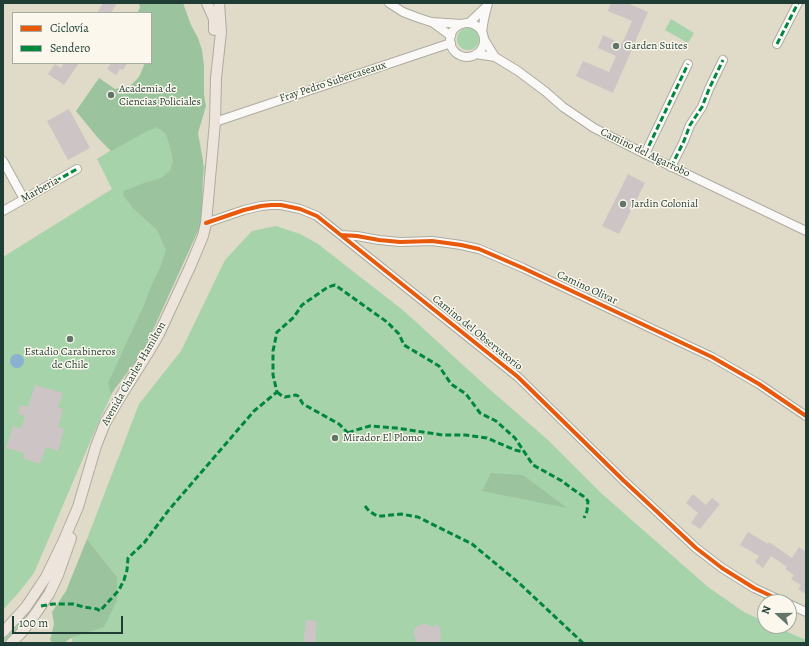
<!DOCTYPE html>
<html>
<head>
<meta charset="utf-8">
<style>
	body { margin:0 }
	#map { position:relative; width:809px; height:646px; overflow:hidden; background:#e0dac8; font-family:Alegreya,serif }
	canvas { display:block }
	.frame { position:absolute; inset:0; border:4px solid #1f3d34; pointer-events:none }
	.legend { position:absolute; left:12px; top:12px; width:140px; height:52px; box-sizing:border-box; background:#fbf7ec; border:1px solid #a3ada2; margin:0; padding:5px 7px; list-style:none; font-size:12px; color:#1f3d34 }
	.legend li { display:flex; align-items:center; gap:8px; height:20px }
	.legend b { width:20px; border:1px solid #a3ada2 }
	.north { position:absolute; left:757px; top:594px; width:40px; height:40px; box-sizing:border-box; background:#fbf7ec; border:1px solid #a3ada2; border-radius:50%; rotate:291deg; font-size:11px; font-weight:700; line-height:16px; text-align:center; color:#1f3d34 }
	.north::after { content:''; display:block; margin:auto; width:14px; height:18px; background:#637468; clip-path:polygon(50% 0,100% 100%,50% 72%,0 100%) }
	.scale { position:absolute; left:12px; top:616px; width:111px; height:18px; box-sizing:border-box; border:2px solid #1f3d34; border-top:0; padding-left:5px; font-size:12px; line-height:14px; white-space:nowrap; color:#1f3d34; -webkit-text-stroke:3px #fbf7ec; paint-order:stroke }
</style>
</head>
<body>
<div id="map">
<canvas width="809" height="646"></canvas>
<div class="frame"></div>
<ul class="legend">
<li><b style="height:5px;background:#e8590c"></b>Ciclovía</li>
<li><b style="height:5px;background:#00873e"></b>Sendero</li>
</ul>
<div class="north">N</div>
<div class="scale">100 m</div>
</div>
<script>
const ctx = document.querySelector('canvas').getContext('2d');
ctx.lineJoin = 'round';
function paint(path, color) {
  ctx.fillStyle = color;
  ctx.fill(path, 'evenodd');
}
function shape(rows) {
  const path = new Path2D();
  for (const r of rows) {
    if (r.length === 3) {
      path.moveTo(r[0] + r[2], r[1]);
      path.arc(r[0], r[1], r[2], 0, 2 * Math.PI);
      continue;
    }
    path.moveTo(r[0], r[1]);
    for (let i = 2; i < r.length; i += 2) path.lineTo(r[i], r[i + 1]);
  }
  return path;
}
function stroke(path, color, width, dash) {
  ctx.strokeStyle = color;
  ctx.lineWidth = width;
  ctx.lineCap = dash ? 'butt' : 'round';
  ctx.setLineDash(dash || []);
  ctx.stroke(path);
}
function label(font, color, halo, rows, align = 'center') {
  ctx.font = font + ' Alegreya,serif';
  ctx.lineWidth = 3;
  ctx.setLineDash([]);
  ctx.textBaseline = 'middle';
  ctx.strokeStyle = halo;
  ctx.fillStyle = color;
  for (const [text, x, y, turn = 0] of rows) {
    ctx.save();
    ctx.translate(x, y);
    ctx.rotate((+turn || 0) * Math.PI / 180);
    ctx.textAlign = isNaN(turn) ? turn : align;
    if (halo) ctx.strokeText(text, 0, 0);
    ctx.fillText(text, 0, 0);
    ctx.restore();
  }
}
paint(shape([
	[671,19,694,33,688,43,665,30],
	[468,39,11],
	[169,114,205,167,197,214,99,421,34,573,20,591,3,610,3,257,112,189,97,159],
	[276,226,300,234,318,244,404,311,487,387,548,440,601,493,708,587,744,612,765,622,765,626,774,626,806,640,806,643,73,643,71,638,104,626,117,577,87,539,139,404,181,351,225,260,252,231],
	[31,608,33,608,26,619,18,629,3,643,3,639,22,619]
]), '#a7d3aa');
paint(shape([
	[139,3,183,3,191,25,198,38,202,50,204,66,204,95,206,106,198,133,203,161,202,222,143,352,111,394,108,383,144,305,150,289,160,268,166,250,157,230,133,208,123,195,124,191,144,183,161,178,170,171,173,160,170,147,166,134,157,127,146,132,111,151,98,138,76,111,99,78,115,89,130,86,139,77,145,63,151,63,151,13,137,13,140,8],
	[491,473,523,475,567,508,482,491],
	[87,539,117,577,117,600,104,627,71,638,64,643,53,643,50,640,54,624,52,612,66,591]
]), '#9bc39e');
paint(shape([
	[17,361,7]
]), '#8bb1d0');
paint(shape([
	[103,3,117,3,111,13,97,13],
	[611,3,627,3,648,12,613,93,576,76,583,61,609,72,616,56,598,48,603,35,622,44,632,21,608,11],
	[64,63,79,63,64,85,48,74,55,64,61,68],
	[111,63,127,63,123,70,120,69,116,75,107,69],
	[69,109,90,148,68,160,47,121],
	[628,174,645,183,619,234,602,226],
	[35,385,63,393,58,407,63,409,58,427,64,429,58,451,46,447,40,464,23,458,24,453,6,448,13,426,21,429,25,416,18,414,20,405,28,407],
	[693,494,706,505,712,498,720,504,700,529,691,523,698,513,686,503],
	[748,532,768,544,769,542,792,558,799,547,806,552,806,594,798,589,801,585,791,579,794,575,785,569,787,567,771,556,763,568,755,562,759,556,740,545],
	[306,620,317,621,315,643,303,643],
	[423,624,426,624,433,627,437,624,440,629,441,633,440,640,438,643,418,643,414,637,414,630,416,627]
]), '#ccc4c5');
const minor = shape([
	[389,3,403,12,416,17,431,22,462,24],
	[432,22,451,36],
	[469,23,487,6],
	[467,40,17],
	[482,32,484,19,488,3],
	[484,39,495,57],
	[777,44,798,3],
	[476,54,495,57,518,71,546,92,563,107,594,128,645,154,806,231],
	[215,122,451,43],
	[645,154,688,64],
	[3,161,24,199],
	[671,167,684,141,690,125,702,107,709,89,723,60],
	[3,211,77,169],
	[206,223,244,210,261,206,271,205,281,205,300,209,317,216,518,377,623,480,696,548,722,568,754,588,784,602],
	[341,235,357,236,379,240,400,242,432,241,447,243,461,245,479,249,523,268,712,357,759,384,806,416],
	[789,604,806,612]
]);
const major = shape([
	[207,3,214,19,214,30],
	[3,632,26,607,46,577,63,542,78,507,96,446,105,423,119,399,151,348,159,334,190,267,203,236,206,223,215,122,216,78,221,32,219,3],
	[11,643,22,632,36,613,49,594,58,575,71,538]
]);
stroke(minor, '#adaca0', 10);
stroke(major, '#adaca0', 12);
stroke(minor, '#faf9f7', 8);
stroke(major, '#ede4dc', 10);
stroke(shape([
	[777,44,798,3],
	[645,154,688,64],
	[671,167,684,141,690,125,702,107,709,89,723,60],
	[24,199,77,169],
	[277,392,282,396,285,397,296,395,298,396,303,404,339,424,348,433,348,439],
	[348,433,356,430,370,426,396,428,443,435,465,435,487,438,515,450,524,452],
	[365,506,369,511,377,516,382,516,401,514,418,517,472,544,519,583,583,643],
	[41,606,53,604,73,604,84,607,97,609,100,611,119,590,124,580,127,570,128,558,144,543,168,511,254,411,277,392,273,375,273,351,277,332,294,317,302,305,328,287,335,285,387,322,399,334,404,345,439,366,451,384,466,394,480,413,496,421,515,438,533,465,562,481,571,488,583,496,588,501,587,511,584,518]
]), '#00873e', 3, [6, 3]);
stroke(shape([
	[206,223,244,210,261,206,271,205,281,205,300,209,317,216,518,377,623,480,696,548,722,568,754,588,784,602],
	[341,235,357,236,379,240,400,242,432,241,447,243,461,245,479,249,523,268,712,357,759,384,806,416]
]), '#e8590c', 4);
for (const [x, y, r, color] of [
	[616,46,4,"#637468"],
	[111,95,4,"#637468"],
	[623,204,4,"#637468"],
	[70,339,4,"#637468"],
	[335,438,4,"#637468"]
]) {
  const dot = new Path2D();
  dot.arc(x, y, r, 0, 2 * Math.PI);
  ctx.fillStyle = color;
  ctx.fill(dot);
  stroke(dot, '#fbf7ec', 1.5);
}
label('11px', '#1f3d34', '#fbf7ec', [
	["Garden Suites",624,46],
	["Academia de",119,89],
	["Ciencias Policiales",119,102],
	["Jardin Colonial",631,204],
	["Estadio Carabineros",70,352,"center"],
	["de Chile",70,365,"center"],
	["Mirador El Plomo",343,438]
], 'left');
label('11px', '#1f3d34', '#fbf7ec', [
	["Fray Pedro Subercaseaux",333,82,-18],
	["Camino del Algarrobo",645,153,26],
	["Marberia",40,190,-29],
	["Camino Olivar",587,288,25],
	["Camino del Observatorio",477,333,39],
	["Avenida Charles Hamilton",134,374,-60]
]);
</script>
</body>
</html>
